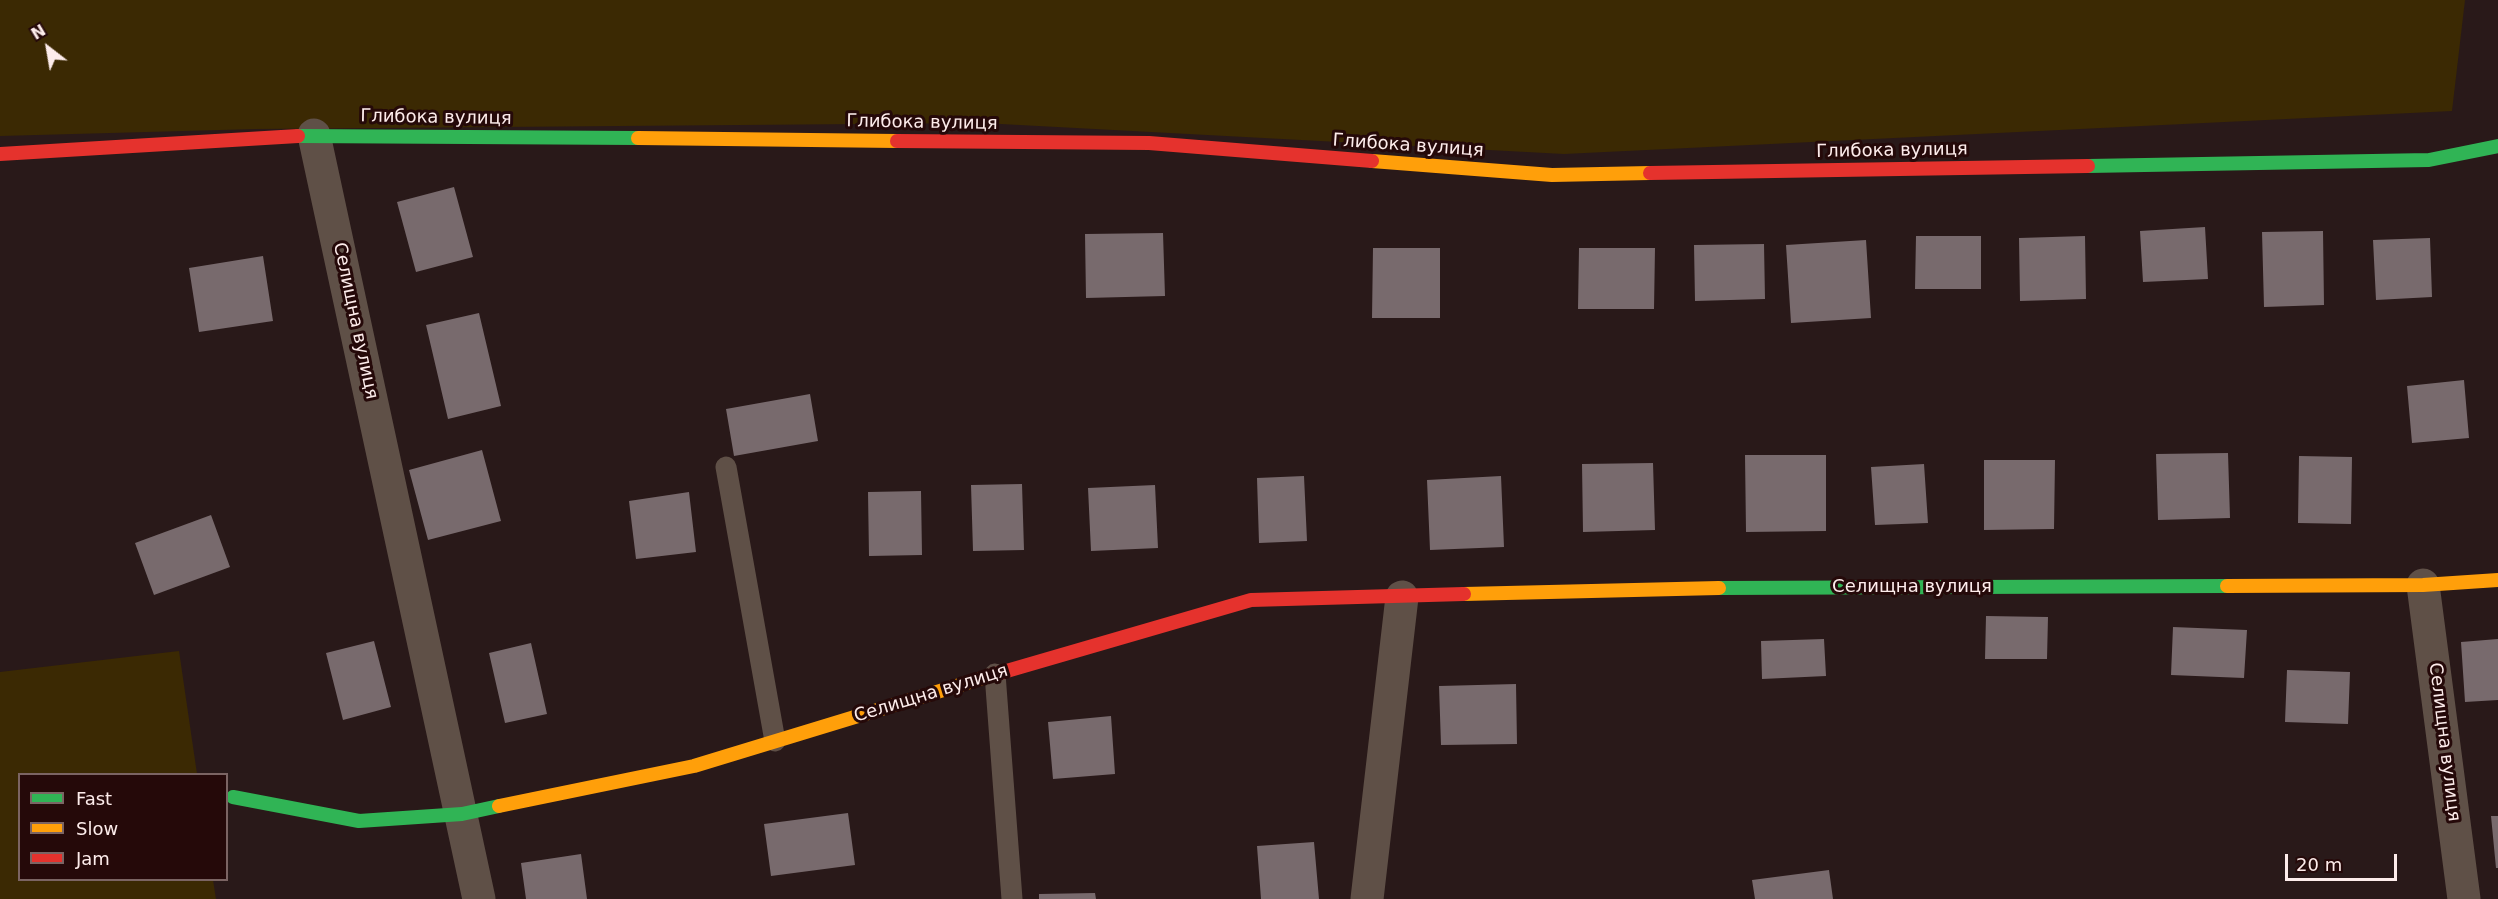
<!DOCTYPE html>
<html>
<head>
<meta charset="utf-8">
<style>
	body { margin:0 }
	#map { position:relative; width:2498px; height:899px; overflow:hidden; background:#291919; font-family:"DejaVu Sans",sans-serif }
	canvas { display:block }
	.legend { position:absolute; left:18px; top:773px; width:210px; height:108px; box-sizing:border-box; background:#250909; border:2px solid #7b6463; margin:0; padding:8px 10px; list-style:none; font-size:18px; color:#fdeceb }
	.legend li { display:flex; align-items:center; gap:12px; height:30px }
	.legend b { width:30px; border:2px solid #7b6463 }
	.north { position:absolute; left:18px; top:18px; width:60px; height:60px; -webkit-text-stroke:4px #250909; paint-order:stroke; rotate:329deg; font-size:16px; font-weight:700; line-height:24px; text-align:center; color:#fdeceb }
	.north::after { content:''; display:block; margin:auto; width:21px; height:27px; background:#fdeceb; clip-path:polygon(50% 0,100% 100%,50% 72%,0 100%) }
	.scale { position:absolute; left:2285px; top:854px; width:112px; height:27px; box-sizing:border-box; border:3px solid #fdeceb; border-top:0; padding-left:8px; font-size:18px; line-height:21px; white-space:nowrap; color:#fdeceb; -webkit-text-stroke:4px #250909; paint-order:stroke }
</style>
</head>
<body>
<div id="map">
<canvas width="2498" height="899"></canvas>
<ul class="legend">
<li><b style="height:8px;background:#30b455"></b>Fast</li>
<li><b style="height:8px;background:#ff9f0a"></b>Slow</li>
<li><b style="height:8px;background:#e5322d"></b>Jam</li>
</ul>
<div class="north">N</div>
<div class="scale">20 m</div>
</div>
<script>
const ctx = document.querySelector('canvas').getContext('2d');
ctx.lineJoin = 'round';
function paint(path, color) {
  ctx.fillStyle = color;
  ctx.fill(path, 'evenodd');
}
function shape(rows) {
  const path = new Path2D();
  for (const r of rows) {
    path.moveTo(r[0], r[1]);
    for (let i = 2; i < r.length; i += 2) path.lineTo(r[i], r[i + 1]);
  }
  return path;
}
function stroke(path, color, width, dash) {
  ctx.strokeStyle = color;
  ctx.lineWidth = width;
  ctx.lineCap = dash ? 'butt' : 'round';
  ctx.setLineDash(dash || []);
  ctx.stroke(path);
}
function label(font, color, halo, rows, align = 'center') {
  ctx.font = font + ' "DejaVu Sans",sans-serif';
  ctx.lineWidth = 6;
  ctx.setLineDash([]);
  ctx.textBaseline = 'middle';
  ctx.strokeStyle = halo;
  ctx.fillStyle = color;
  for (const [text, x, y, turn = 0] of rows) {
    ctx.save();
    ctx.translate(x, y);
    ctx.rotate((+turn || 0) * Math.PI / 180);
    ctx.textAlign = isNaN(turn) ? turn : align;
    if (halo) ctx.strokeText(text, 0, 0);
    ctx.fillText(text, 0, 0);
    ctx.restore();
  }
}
paint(shape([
	[0,0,2465,0,2452,111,1564,154,982,123,257,129,0,136],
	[179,651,197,774,20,774,20,880,213,880,216,899,0,899,0,672]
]), '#3b2903');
paint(shape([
	[454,187,473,257,416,272,397,202],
	[2205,227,2208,279,2143,282,2140,231],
	[2323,231,2324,305,2264,307,2262,232],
	[1163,233,1165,296,1086,298,1085,234],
	[1916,236,1981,236,1981,289,1915,289],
	[2085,236,2086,299,2020,301,2019,238],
	[2430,238,2432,297,2376,300,2373,240],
	[1866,240,1871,318,1791,323,1786,245],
	[1764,244,1765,299,1695,301,1694,245],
	[1373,248,1440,248,1440,318,1372,318],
	[1579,248,1655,248,1654,309,1578,309],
	[263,256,273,321,199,332,189,268],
	[479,313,501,406,448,419,426,325],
	[2464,380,2469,438,2412,443,2407,386],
	[810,394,818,441,734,456,726,409],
	[482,450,501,521,428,540,409,470],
	[2228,453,2230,518,2158,520,2156,454],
	[1745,455,1826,455,1826,531,1746,532],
	[2299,456,2352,457,2351,524,2298,523],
	[1984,460,2055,460,2054,529,1984,530],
	[1653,463,1655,530,1583,532,1582,464],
	[1924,464,1928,523,1875,525,1871,467],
	[1304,476,1307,541,1259,543,1257,478],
	[1501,476,1504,547,1430,550,1427,480],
	[1022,484,1024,550,973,551,971,485],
	[1155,485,1158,548,1091,551,1088,488],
	[921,491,922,555,869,556,868,492],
	[689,492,696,552,636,559,629,501],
	[211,515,230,567,154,595,135,543],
	[1986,616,2048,617,2047,659,1985,659],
	[2173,627,2247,630,2244,678,2171,675],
	[1824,639,1826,676,1762,679,1761,641],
	[2498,639,2498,700,2465,702,2461,642],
	[374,641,391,707,343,720,326,653],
	[531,643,547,714,505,723,489,653],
	[2287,670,2350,672,2348,724,2285,722],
	[1516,684,1517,744,1441,745,1439,686],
	[1111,716,1115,774,1053,779,1048,722],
	[848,813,855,865,771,876,764,824],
	[2491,816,2498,816,2498,868,2496,868],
	[1314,842,1319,899,1261,899,1257,846],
	[581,854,587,899,526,899,521,863],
	[1829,870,1833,899,1755,899,1752,880],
	[1095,893,1096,899,1039,899,1039,894]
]), '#786a6d');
stroke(shape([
	[726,467,775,741],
	[995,674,1012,899]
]), '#5f5047', 21);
stroke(shape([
	[314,135,479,899],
	[2423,585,2464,899],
	[1367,899,1402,597]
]), '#5f5047', 33);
stroke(shape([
	[298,136,638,138],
	[2088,166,2429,160,2498,146],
	[1719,588,2227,586],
	[233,797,359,821,462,814,499,806]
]), '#30b455', 14);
stroke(shape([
	[638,138,897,141],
	[1372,161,1552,175,1650,173],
	[2227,586,2423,585,2498,580],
	[1464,594,1719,588],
	[499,806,694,766,986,677]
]), '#ff9f0a', 14);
stroke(shape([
	[897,141,1149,143,1372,161],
	[0,154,298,136],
	[1650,173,2088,166],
	[986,677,1251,600,1464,594]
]), '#e5322d', 14);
label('18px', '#fdeceb', '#250909', [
	["Глибока вулиця",436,118,1],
	["Глибока вулиця",922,123,1],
	["Глибока вулиця",1408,146,4],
	["Глибока вулиця",1892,151,-1],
	["Селищна вулиця",355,321,78],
	["Селищна вулиця",1912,587],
	["Селищна вулиця",931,694,-17],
	["Селищна вулиця",2444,742,83]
]);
</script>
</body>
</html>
